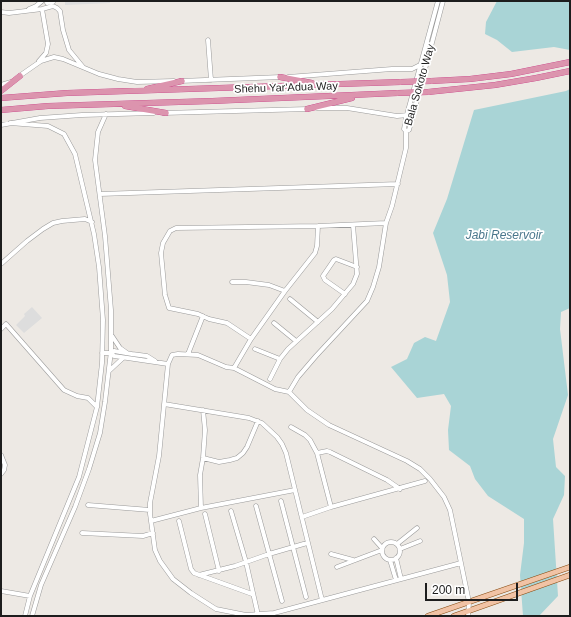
<!DOCTYPE html>
<html>
<head>
<meta charset="utf-8">
<style>
	body { margin:0 }
	#map { position:relative; width:571px; height:617px; overflow:hidden; background:#ede9e4; font-family:Arial,sans-serif }
	canvas { display:block }
	.frame { position:absolute; inset:0; border:2px solid #1d1d1d; pointer-events:none }
	.scale { position:absolute; left:425px; top:583px; width:93px; height:18px; box-sizing:border-box; border:2px solid #1d1d1d; border-top:0; padding-left:5px; font-size:12px; line-height:14px; white-space:nowrap; color:#1d1d1d; -webkit-text-stroke:3px #fff; paint-order:stroke }
</style>
</head>
<body>
<div id="map">
<canvas width="571" height="617"></canvas>
<div class="frame"></div>
<div class="scale">200 m</div>
</div>
<script>
const ctx = document.querySelector('canvas').getContext('2d');
ctx.lineJoin = 'round';
function paint(path, color) {
  ctx.fillStyle = color;
  ctx.fill(path, 'evenodd');
}
function shape(rows) {
  const path = new Path2D();
  for (const r of rows) {
    if (r.length === 3) {
      path.moveTo(r[0] + r[2], r[1]);
      path.arc(r[0], r[1], r[2], 0, 2 * Math.PI);
      continue;
    }
    path.moveTo(r[0], r[1]);
    for (let i = 2; i < r.length; i += 2) path.lineTo(r[i], r[i + 1]);
  }
  return path;
}
function stroke(path, color, width, dash) {
  ctx.strokeStyle = color;
  ctx.lineWidth = width;
  ctx.lineCap = dash ? 'butt' : 'round';
  ctx.setLineDash(dash || []);
  ctx.stroke(path);
}
function label(font, color, halo, rows, align = 'center') {
  ctx.font = font + ' Arial,sans-serif';
  ctx.lineWidth = 3.5;
  ctx.setLineDash([]);
  ctx.textBaseline = 'middle';
  ctx.strokeStyle = halo;
  ctx.fillStyle = color;
  for (const [text, x, y, turn = 0] of rows) {
    ctx.save();
    ctx.translate(x, y);
    ctx.rotate((+turn || 0) * Math.PI / 180);
    ctx.textAlign = isNaN(turn) ? turn : align;
    if (halo) ctx.strokeText(text, 0, 0);
    ctx.fillText(text, 0, 0);
    ctx.restore();
  }
}
paint(shape([
	[65,1,110,1,110,3,65,5],
	[32,307,42,318,24,333,16,325,25,316,24,314]
]), '#ddd');
paint(shape([
	[497,1,570,1,570,50,554,47,512,52,497,40,485,34,486,22],
	[570,89,570,308,561,312,560,329,568,395,553,439,556,467,565,476,564,495,553,519,558,596,539,616,523,616,520,575,524,543,524,519,488,496,475,479,470,466,449,450,448,430,451,406,444,394,417,398,391,367,407,359,414,343,425,337,436,341,450,302,447,275,433,233,447,199,474,110,566,91]
]), '#a9d4d6');
const minor = shape([
	[438,1,406,118,404,129,406,131,409,130,443,1],
	[47,3,53,2],
	[53,6,57,8,60,11,63,30,69,50,83,67],
	[29,9,36,6,42,1],
	[1,12,9,13,42,9,53,6],
	[208,40,211,80],
	[39,61,46,53,48,44,42,9],
	[18,77,41,61,54,57,63,59,99,74,118,79,137,82,174,81],
	[288,77,392,69,412,69,420,65],
	[180,81,281,77],
	[1,85,11,82],
	[317,108,347,108,397,116,408,115,413,109],
	[163,113,308,109],
	[10,123,48,126,64,134,75,154,94,234,99,267,103,320,102,363,97,407,79,477,30,596,25,616],
	[1,125,40,118,82,115,154,113],
	[100,194,398,184],
	[1,264,27,241,43,229,53,223,62,221,85,219,92,222],
	[232,282,246,282,269,285,285,291],
	[345,294,325,280,323,276,334,260,336,259,357,267],
	[290,299,318,322],
	[274,323,296,341],
	[1,329,6,324,64,390,77,396,88,398,97,407],
	[112,336,120,348,127,353],
	[251,339,227,323,209,319,198,314,169,308,165,295,161,253,163,243,170,231,176,228,318,226,386,223],
	[255,349,280,359],
	[102,353,111,353,114,351,132,354,147,356,155,361],
	[111,353,114,356,168,364,159,456,150,503,150,514,155,550,160,561,173,579,191,593,216,609,246,615,274,613,461,563,469,602,468,616],
	[188,354,203,316],
	[168,364,172,355,178,354,198,355,226,367,234,368,275,389,289,392,307,410,329,425,407,461,420,469,430,479,444,497,450,510,461,563],
	[234,368,251,339,285,291,315,253,317,246,318,226],
	[109,371,123,358],
	[270,379,280,359,288,349,332,309,353,284,357,274,353,225],
	[289,392,298,377,316,356,367,301,373,287,379,267,386,223,392,206,406,148,406,131],
	[164,404,249,418,262,423,277,437,282,444,286,453,322,600],
	[291,427,305,435,310,440,317,453,331,507],
	[317,453,327,451,330,452,387,480,400,489],
	[1,455,5,465,4,470,1,474],
	[203,458,219,462,230,460,237,458,243,453,247,447,258,421],
	[281,501,306,597],
	[88,505,150,510],
	[256,506,282,601],
	[201,508,200,475,203,458,205,430,203,410],
	[231,511,246,562,258,615],
	[205,514,219,571],
	[302,517,331,507,425,481],
	[151,521,201,508,295,490],
	[179,521,191,569,194,573,252,594],
	[82,533,143,536,153,533],
	[374,539,382,548],
	[391,551,9],
	[397,544,417,528],
	[400,549,420,541],
	[331,554,353,560],
	[396,558,401,579],
	[390,560,396,580],
	[337,567,382,550],
	[199,575,235,566,269,554,307,543],
	[1,591,30,596],
	[32,616,41,585,75,507,89,469,100,433,105,402,111,351,111,310,105,236,95,160,98,132,106,114]
]);
const major = shape([
	[428,616,570,567],
	[454,616,570,575]
]);
const highway = shape([
	[280,77,312,83],
	[431,81,470,79,511,74,570,62],
	[147,89,182,81],
	[1,91,20,76],
	[428,92,495,85,536,78,570,71],
	[1,98,67,93,401,82],
	[125,106,166,113],
	[307,109,352,98],
	[1,110,48,106,212,101,398,93]
]);
stroke(minor, '#9a9a9a', 5);
stroke(major, '#864a10', 6);
stroke(highway, '#c53781', 6);
stroke(minor, '#fff', 4);
stroke(major, '#f1c3a5', 5);
stroke(highway, '#dc94ae', 5.5);
const highwayBridge = shape([
	[401,82,431,81],
	[398,93,428,92]
]);
stroke(highwayBridge, '#c53781', 6, []);
stroke(highwayBridge, '#dc94ae', 5.5);
label('11px', '#1d1d1d', '#fff', [
	["Bala Sokoto Way",420,85,-74],
	["Shehu Yar'Adua Way",286,88,-2]
]);
label('italic 12px', '#4a778c', '#fff', [
	["Jabi Reservoir",504,236]
]);
</script>
</body>
</html>
